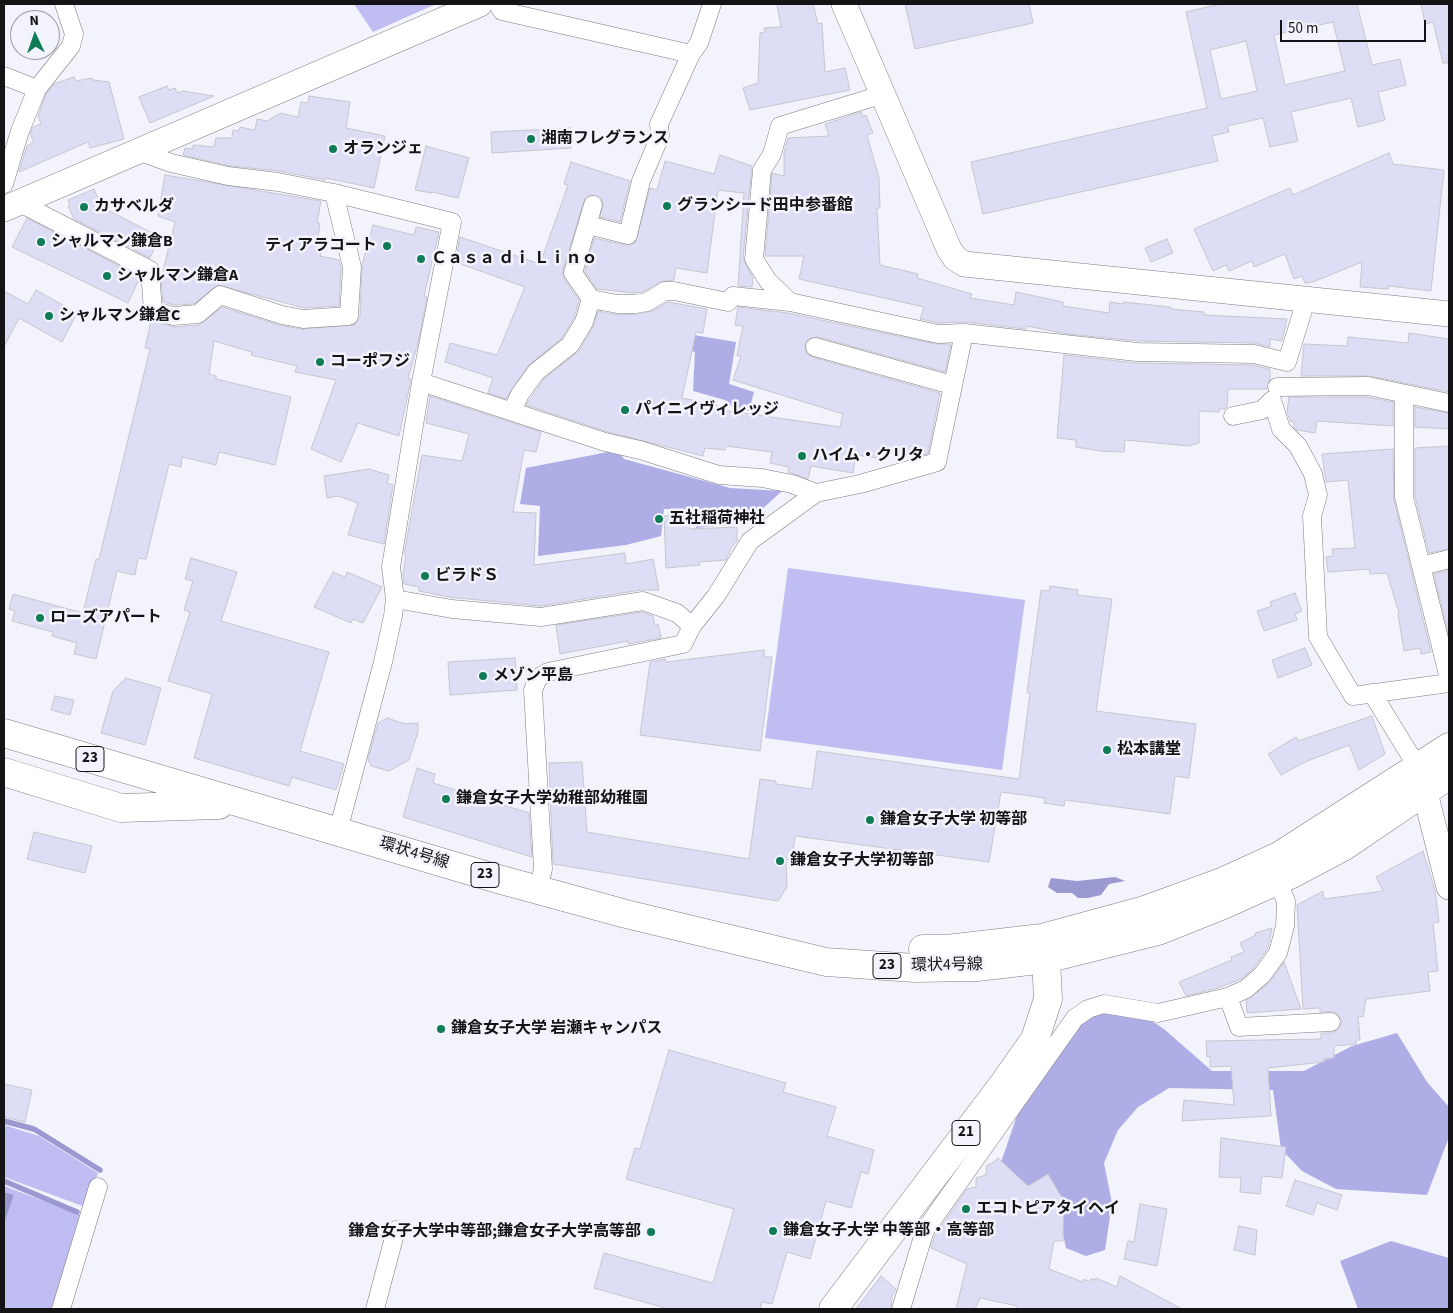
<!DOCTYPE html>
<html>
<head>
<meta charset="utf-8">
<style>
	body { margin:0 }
	#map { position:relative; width:1453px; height:1313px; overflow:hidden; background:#f3f3fb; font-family:"Source Sans 3",sans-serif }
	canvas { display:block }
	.frame { position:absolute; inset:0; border:5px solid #141417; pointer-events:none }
	.north { position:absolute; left:10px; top:10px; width:50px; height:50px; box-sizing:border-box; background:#f3f3fb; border:1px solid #9a9aa0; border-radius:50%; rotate:357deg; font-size:14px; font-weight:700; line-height:20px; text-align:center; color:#141417 }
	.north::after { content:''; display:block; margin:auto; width:18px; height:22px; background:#107c57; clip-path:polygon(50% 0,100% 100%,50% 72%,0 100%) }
	.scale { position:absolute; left:1280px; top:20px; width:146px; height:22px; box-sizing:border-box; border:2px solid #141417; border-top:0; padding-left:6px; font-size:15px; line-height:18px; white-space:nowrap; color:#141417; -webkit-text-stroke:4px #f3f3fb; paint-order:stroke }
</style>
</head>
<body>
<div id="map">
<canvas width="1453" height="1313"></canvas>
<div class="frame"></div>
<div class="north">N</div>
<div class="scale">50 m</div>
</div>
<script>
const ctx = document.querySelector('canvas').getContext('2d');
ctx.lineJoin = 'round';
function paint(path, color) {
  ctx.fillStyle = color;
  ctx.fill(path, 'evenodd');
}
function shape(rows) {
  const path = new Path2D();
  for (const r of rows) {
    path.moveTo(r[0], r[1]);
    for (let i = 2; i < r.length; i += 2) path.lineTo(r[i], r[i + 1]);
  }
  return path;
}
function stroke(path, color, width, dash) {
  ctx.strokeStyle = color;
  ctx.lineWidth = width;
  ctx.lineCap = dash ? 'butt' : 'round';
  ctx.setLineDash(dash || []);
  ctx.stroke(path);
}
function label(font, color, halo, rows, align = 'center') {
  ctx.font = font + ' "Source Sans 3","Noto Sans JP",sans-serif';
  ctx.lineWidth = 5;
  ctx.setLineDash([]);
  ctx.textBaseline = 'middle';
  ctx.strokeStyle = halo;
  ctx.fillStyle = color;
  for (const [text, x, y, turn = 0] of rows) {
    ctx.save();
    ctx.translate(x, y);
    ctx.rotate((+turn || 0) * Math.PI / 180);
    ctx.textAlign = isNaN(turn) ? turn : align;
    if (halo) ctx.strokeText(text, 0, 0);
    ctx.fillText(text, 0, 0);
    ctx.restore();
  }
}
paint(shape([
	[354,4,436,4,373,32],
	[788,568,1025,600,1002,770,765,738],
	[4,1125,39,1136,98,1173,85,1207,4,1177],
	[4,1186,81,1215,55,1309,4,1309,4,1224,14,1195,4,1192]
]), '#bfbdf1');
paint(shape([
	[657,329,736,342,729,384,754,392,749,411,736,411,725,400,693,391,695,352,655,340],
	[618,450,624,459,730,488,782,491,747,523,696,528,694,509,664,509,661,536,626,545,538,556,540,506,520,504,526,468],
	[1125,1003,1164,1029,1212,1071,1304,1071,1352,1046,1397,1033,1427,1082,1449,1107,1449,1137,1427,1195,1336,1189,1302,1171,1281,1149,1273,1090,1169,1088,1138,1107,1118,1130,1104,1163,1112,1203,1105,1250,1086,1256,1066,1248,1055,1197,997,1174,1021,1104,1085,1008],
	[1391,1241,1449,1258,1449,1309,1358,1309,1340,1261]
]), '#aeade6');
paint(shape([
	[1115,877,1125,881,1109,884,1101,895,1088,898,1078,898,1072,893,1057,893,1048,887,1051,878,1077,881],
	[4,1192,14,1195,4,1224]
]), '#9b99d1');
stroke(shape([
	[4,1121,34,1129,100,1170],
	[4,1181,77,1212]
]), '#9b99d1', 5.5);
const building = shape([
	[777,4,813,4,818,24,822,23,825,72,845,68,850,90,750,110,743,88,758,83,760,33,765,32,764,28,781,27,777,4],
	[905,4,1029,4,1033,23,915,49,905,4],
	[1220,4,1357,4,1372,65,1400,59,1406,85,1378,92,1385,120,1358,127,1351,98,1291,112,1298,141,1270,147,1263,118,1227,126,1229,132,1212,136,1218,161,983,214,971,162,1207,108,1186,12,1220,4],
	[1333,22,1345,71,1285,85,1274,35,1333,22],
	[1246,41,1257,91,1221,99,1210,50,1246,41],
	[1421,4,1449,4,1449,63,1443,63,1433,22,1425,24,1421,4],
	[74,77,76,81,92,78,93,80,109,82,124,139,90,148,88,142,19,172,27,146,34,142,30,134,33,127,41,124,38,116,46,94,54,84,74,77],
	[167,86,169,90,175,88,177,93,183,91,214,96,150,123,139,97,167,86],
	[309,96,350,102,346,128,385,136,374,188,326,178,325,180,279,171,230,166,183,155,185,148,193,149,193,145,214,147,216,138,232,138,233,130,239,131,240,127,255,130,257,119,267,121,280,113,298,117,301,102,308,103,309,96],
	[861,112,863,117,866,115,873,133,867,135,879,178,880,208,877,208,880,265,918,274,917,278,972,294,970,298,1014,305,1016,292,1063,302,1063,306,1109,313,1110,302,1123,304,1123,302,1171,307,1171,309,1204,312,1204,315,1287,319,1282,341,1270,339,1270,347,1254,343,1138,341,1067,334,1027,326,1026,329,965,322,939,323,920,319,924,307,799,279,804,256,765,256,772,173,784,176,784,152,788,138,829,136,825,124,861,112],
	[570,128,571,148,492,153,491,132,570,128],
	[426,146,469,158,458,198,432,192,432,193,415,190,426,146],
	[1389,153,1393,164,1444,170,1431,291,1389,286,1388,289,1360,287,1362,262,1313,282,1305,283,1302,276,1294,279,1285,254,1254,267,1252,261,1229,271,1226,265,1213,271,1194,229,1290,188,1293,195,1389,153],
	[720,155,752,166,743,258,753,278,752,287,738,286,744,193,718,190,707,273,676,268,674,280,660,282,643,292,634,293,597,289,585,271,594,238,625,245,635,243,650,188,657,190,665,161,714,174,720,155],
	[571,162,630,181,620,222,600,217,603,203,600,197,591,195,585,198,563,270,564,279,579,301,574,318,562,338,528,366,506,399,488,393,493,378,445,362,450,343,497,355,525,287,455,262,460,237,540,264,568,185,564,184,571,162],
	[165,175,321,201,317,223,320,223,316,252,321,253,320,256,339,260,341,268,339,306,304,308,218,285,194,304,175,305,163,302,161,279,175,222,158,216,165,175],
	[94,189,102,207,160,237,150,258,74,219,68,206,70,205,68,200,94,189],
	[27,218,140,277,128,303,12,247,27,218],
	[373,225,414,235,416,227,439,232,424,296,427,297,418,343,408,378,411,379,399,436,358,423,341,462,311,449,336,380,295,372,297,366,251,355,252,352,214,341,209,374,216,376,216,379,291,397,275,465,219,452,216,465,182,457,181,467,169,464,146,559,138,558,135,575,117,571,96,659,74,654,77,643,52,636,53,632,12,621,15,611,9,609,13,594,83,613,96,559,99,559,150,349,145,348,151,321,175,327,199,325,222,307,279,325,301,329,354,325,360,317,362,265,373,225],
	[1167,239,1173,253,1151,262,1145,248,1167,239],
	[36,290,77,313,62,342,19,318,4,347,4,291,28,304,36,290],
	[668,302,707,309,703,333,696,332,682,398,717,405,716,409,840,427,843,414,733,380,741,356,737,356,743,326,735,325,738,307,788,313,936,344,951,344,945,372,818,337,808,339,805,345,807,354,812,357,940,393,928,454,922,455,888,451,888,454,877,453,876,458,856,455,853,473,811,466,808,479,788,472,789,467,770,463,772,452,726,446,725,450,705,448,703,456,608,432,526,405,544,379,579,351,593,327,598,311,617,315,637,314,652,311,668,302],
	[1409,333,1449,339,1449,392,1370,376,1301,376,1304,344,1347,346,1348,337,1408,343,1409,333],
	[1064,355,1137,363,1253,365,1270,369,1270,379,1267,389,1228,389,1227,407,1225,409,1219,409,1219,412,1199,411,1199,443,1189,446,1125,440,1124,452,1100,451,1076,447,1076,440,1057,438,1064,355],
	[430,396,541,432,536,452,524,450,513,512,536,513,534,565,625,553,626,564,653,559,659,590,641,590,541,606,448,597,419,591,419,587,404,584,403,574,406,555,404,554,422,455,462,461,469,434,426,423,430,396],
	[1289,397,1367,397,1393,402,1393,426,1317,421,1315,433,1297,430,1294,427,1294,422,1290,421,1287,412,1289,397],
	[1415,407,1449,413,1449,429,1415,427,1415,407],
	[1449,446,1449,549,1429,553,1415,496,1415,448,1449,446],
	[1393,449,1394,500,1431,652,1421,654,1420,648,1404,651,1398,614,1399,613,1387,573,1370,574,1369,569,1328,572,1326,557,1333,556,1332,549,1355,548,1348,480,1326,482,1322,454,1393,449],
	[369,469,389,475,387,483,393,485,384,544,348,535,358,503,338,496,327,498,324,476,369,469],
	[689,514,690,529,737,527,737,541,731,548,726,560,699,562,700,565,666,568,664,516,689,514],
	[191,558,237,572,221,621,329,652,300,751,344,764,336,790,292,777,289,786,194,758,212,694,168,681,190,612,184,610,193,581,185,579,191,558],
	[1449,570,1449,636,1434,574,1449,570],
	[333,572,345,577,347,572,382,587,363,623,353,619,351,623,314,607,333,572],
	[1050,586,1078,590,1077,595,1112,599,1096,711,1196,724,1189,778,1175,776,1170,814,1065,800,1064,806,1044,803,1045,798,1001,792,989,862,795,836,792,860,786,860,787,887,778,901,553,864,549,763,582,762,587,832,749,859,760,779,776,781,776,784,812,789,817,751,1019,779,1030,693,1027,693,1041,590,1049,591,1050,586],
	[1295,593,1302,611,1295,614,1297,620,1264,631,1257,611,1272,606,1270,602,1295,593],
	[642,612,653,616,655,626,658,624,661,638,628,644,628,641,560,654,556,625,642,612],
	[1305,648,1312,665,1278,678,1272,660,1305,648],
	[764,650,764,657,772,657,760,751,640,735,650,662,665,659,666,662,764,650],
	[515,658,517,690,450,695,448,662,515,658],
	[126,678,161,688,145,745,101,733,113,691,126,678],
	[55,696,74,700,70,715,51,710,55,696],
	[1372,716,1385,754,1359,770,1349,745,1305,762,1281,775,1268,754,1296,737,1298,741,1372,716],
	[387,718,405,724,418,723,418,732,409,760,389,771,371,766,368,759,378,723,387,718],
	[417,768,435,774,433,783,529,813,532,857,403,817,417,768],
	[34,832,92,846,85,873,27,859,34,832],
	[1423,851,1435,890,1439,922,1433,923,1438,971,1428,972,1430,991,1366,999,1363,1017,1358,1016,1360,1040,1356,1040,1356,1044,1334,1046,1334,1058,1324,1059,1324,1062,1268,1068,1271,1116,1182,1121,1184,1100,1234,1105,1231,1066,1210,1067,1210,1056,1207,1057,1206,1041,1321,1039,1321,1033,1332,1033,1340,1027,1342,1021,1335,1012,1320,1012,1320,1008,1303,1009,1297,905,1323,891,1324,899,1383,891,1376,877,1423,851],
	[1272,928,1268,948,1254,968,1241,979,1218,988,1186,996,1179,982,1232,960,1231,957,1244,952,1240,943,1256,935,1255,933,1272,928],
	[1284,962,1301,1009,1247,1013,1246,1000,1269,983,1284,962],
	[669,1050,786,1083,783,1092,836,1107,827,1136,874,1150,868,1174,861,1172,851,1208,826,1201,810,1259,787,1252,772,1304,762,1302,760,1309,669,1309,594,1288,604,1253,713,1283,734,1209,626,1179,635,1148,640,1149,669,1050],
	[4,1084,32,1090,25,1122,4,1117,4,1084],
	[1221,1138,1286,1147,1282,1178,1262,1176,1260,1194,1240,1192,1241,1178,1219,1177,1221,1138],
	[998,1158,1028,1186,1048,1174,1064,1201,1063,1241,1054,1241,1049,1269,1083,1282,1084,1279,1090,1282,1091,1279,1095,1280,1096,1278,1117,1287,1120,1276,1182,1309,1017,1309,1017,1306,980,1298,975,1309,956,1309,967,1264,931,1248,935,1235,967,1189,976,1187,976,1178,986,1175,987,1165,991,1164,998,1158],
	[1295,1180,1342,1195,1337,1210,1317,1203,1313,1215,1286,1206,1295,1180],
	[1140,1204,1167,1209,1157,1266,1124,1259,1128,1241,1134,1242,1140,1204],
	[1239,1226,1257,1230,1255,1255,1234,1250,1239,1226],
	[881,1276,896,1289,892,1296,891,1309,856,1309,881,1276]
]);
paint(building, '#ddddf5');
stroke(building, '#c6c6ce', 1);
const street = shape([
	[498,4,502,11,691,54],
	[4,76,37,89],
	[884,94,780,126,772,154,762,170,754,259,768,281,790,302,938,334,964,333,1137,352,1254,354,1287,362,1306,300],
	[138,151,171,163,228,176,278,182,334,193,452,222,421,382,391,567,395,599,393,616,383,662,338,831],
	[4,184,20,131,37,89,71,46,74,34,64,4],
	[18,202,150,270,153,311,174,316,198,314,220,295,282,315,303,319,349,316,352,267,334,193],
	[593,205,573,273,591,299,617,304,635,304,647,302,665,291,674,291,728,302,733,296,790,302],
	[588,225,628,235,641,181,660,136,659,124,691,54,699,43,712,4],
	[815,347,952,385],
	[421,382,605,442,640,450,719,475,762,478,792,484,816,493],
	[1277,387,1368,386,1449,403],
	[1404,395,1404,497,1449,679],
	[512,411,520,394,536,372,570,345,584,322,591,299],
	[1233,416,1262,410,1272,400,1281,429,1298,446,1313,474,1318,495,1312,516,1318,637,1353,696,1449,683],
	[1422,566,1449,559],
	[395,599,452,609,541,617,643,601,677,613,692,626],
	[1372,693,1418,768],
	[538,890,543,869,533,690,538,678,548,672,683,644,692,626,716,596,750,541,816,493,860,484,937,462,964,333],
	[1228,997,1239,1027,1331,1022],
	[61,1309,98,1187],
	[375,1309,396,1230],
	[901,1309,925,1230,1075,1018,1088,1009,1104,1004,1158,1013,1228,997,1246,989,1262,975,1278,953,1285,926,1286,901,1277,881]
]);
const secondary = shape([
	[844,4,949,249,955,258,964,264,1449,314],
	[4,209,480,4],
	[1420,773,1449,887]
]);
const primary = shape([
	[4,733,498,879,626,914,826,962,915,968,977,967,1046,959,1158,931,1223,905,1292,874,1343,847,1449,775],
	[4,772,121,808,219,805],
	[923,949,947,949,1042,938,1145,910,1222,882,1279,856,1449,747],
	[833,1309,1002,1086,1035,1039,1048,999,1046,959,1043,942]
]);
stroke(street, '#7c7c83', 19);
stroke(secondary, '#7c7c83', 26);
stroke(primary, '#7c7c83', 29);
stroke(street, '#fff', 18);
stroke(secondary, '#fff', 25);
stroke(primary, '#fff', 28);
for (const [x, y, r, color] of [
	[531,139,5,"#107c57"],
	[333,149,5,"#107c57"],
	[667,206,5,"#107c57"],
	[84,207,5,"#107c57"],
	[41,242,5,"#107c57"],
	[387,246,5,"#107c57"],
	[421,259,5,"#107c57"],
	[107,276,5,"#107c57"],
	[49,316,5,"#107c57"],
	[320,362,5,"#107c57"],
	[625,410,5,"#107c57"],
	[802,456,5,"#107c57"],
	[659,519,5,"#107c57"],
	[425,576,5,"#107c57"],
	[40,618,5,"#107c57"],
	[483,676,5,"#107c57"],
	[1107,750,5,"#107c57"],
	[446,799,5,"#107c57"],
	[870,820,5,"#107c57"],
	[780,861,5,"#107c57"],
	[441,1029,5,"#107c57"],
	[966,1209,5,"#107c57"],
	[773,1231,5,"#107c57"],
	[651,1232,5,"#107c57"]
]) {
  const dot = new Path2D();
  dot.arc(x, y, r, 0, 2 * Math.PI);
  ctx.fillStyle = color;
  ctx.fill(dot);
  stroke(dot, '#f3f3fb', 2);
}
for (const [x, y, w] of [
	[90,759,28],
	[485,875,28],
	[887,966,28],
	[966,1133,28]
]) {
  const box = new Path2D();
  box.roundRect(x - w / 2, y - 12.5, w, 25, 4);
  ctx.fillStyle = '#f3f3fb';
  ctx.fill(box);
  stroke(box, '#141417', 1);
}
label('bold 15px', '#141417', null, [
	["23",90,759],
	["23",485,875],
	["23",887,966],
	["21",966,1133]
]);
label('bold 16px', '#141417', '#f3f3fb', [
	["湘南フレグランス",541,139],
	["オランジェ",343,149],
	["グランシード田中参番館",677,206],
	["カサベルダ",94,207],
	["シャルマン鎌倉B",51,242],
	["ティアラコート",377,246,"right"],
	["Ｃａｓａ ｄｉ Ｌｉｎｏ",431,259],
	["シャルマン鎌倉A",117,276],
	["シャルマン鎌倉C",59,316],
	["コーポフジ",330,362],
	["パイニイヴィレッジ",635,410],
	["ハイム・クリタ",812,456],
	["五社稲荷神社",669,519],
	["ビラドＳ",435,576],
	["ローズアパート",50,618],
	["メゾン平島",493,676],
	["松本講堂",1117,750],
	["鎌倉女子大学幼稚部幼稚園",456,799],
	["鎌倉女子大学 初等部",880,820],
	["鎌倉女子大学初等部",790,861],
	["鎌倉女子大学 岩瀬キャンパス",451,1029],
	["エコトピアタイヘイ",976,1209],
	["鎌倉女子大学 中等部・高等部",783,1231],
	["鎌倉女子大学中等部;鎌倉女子大学高等部",641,1232,"right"]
], 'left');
label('16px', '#141417', '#f3f3fb', [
	["環状4号線",414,854,17],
	["環状4号線",947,966,-1]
]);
</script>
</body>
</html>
